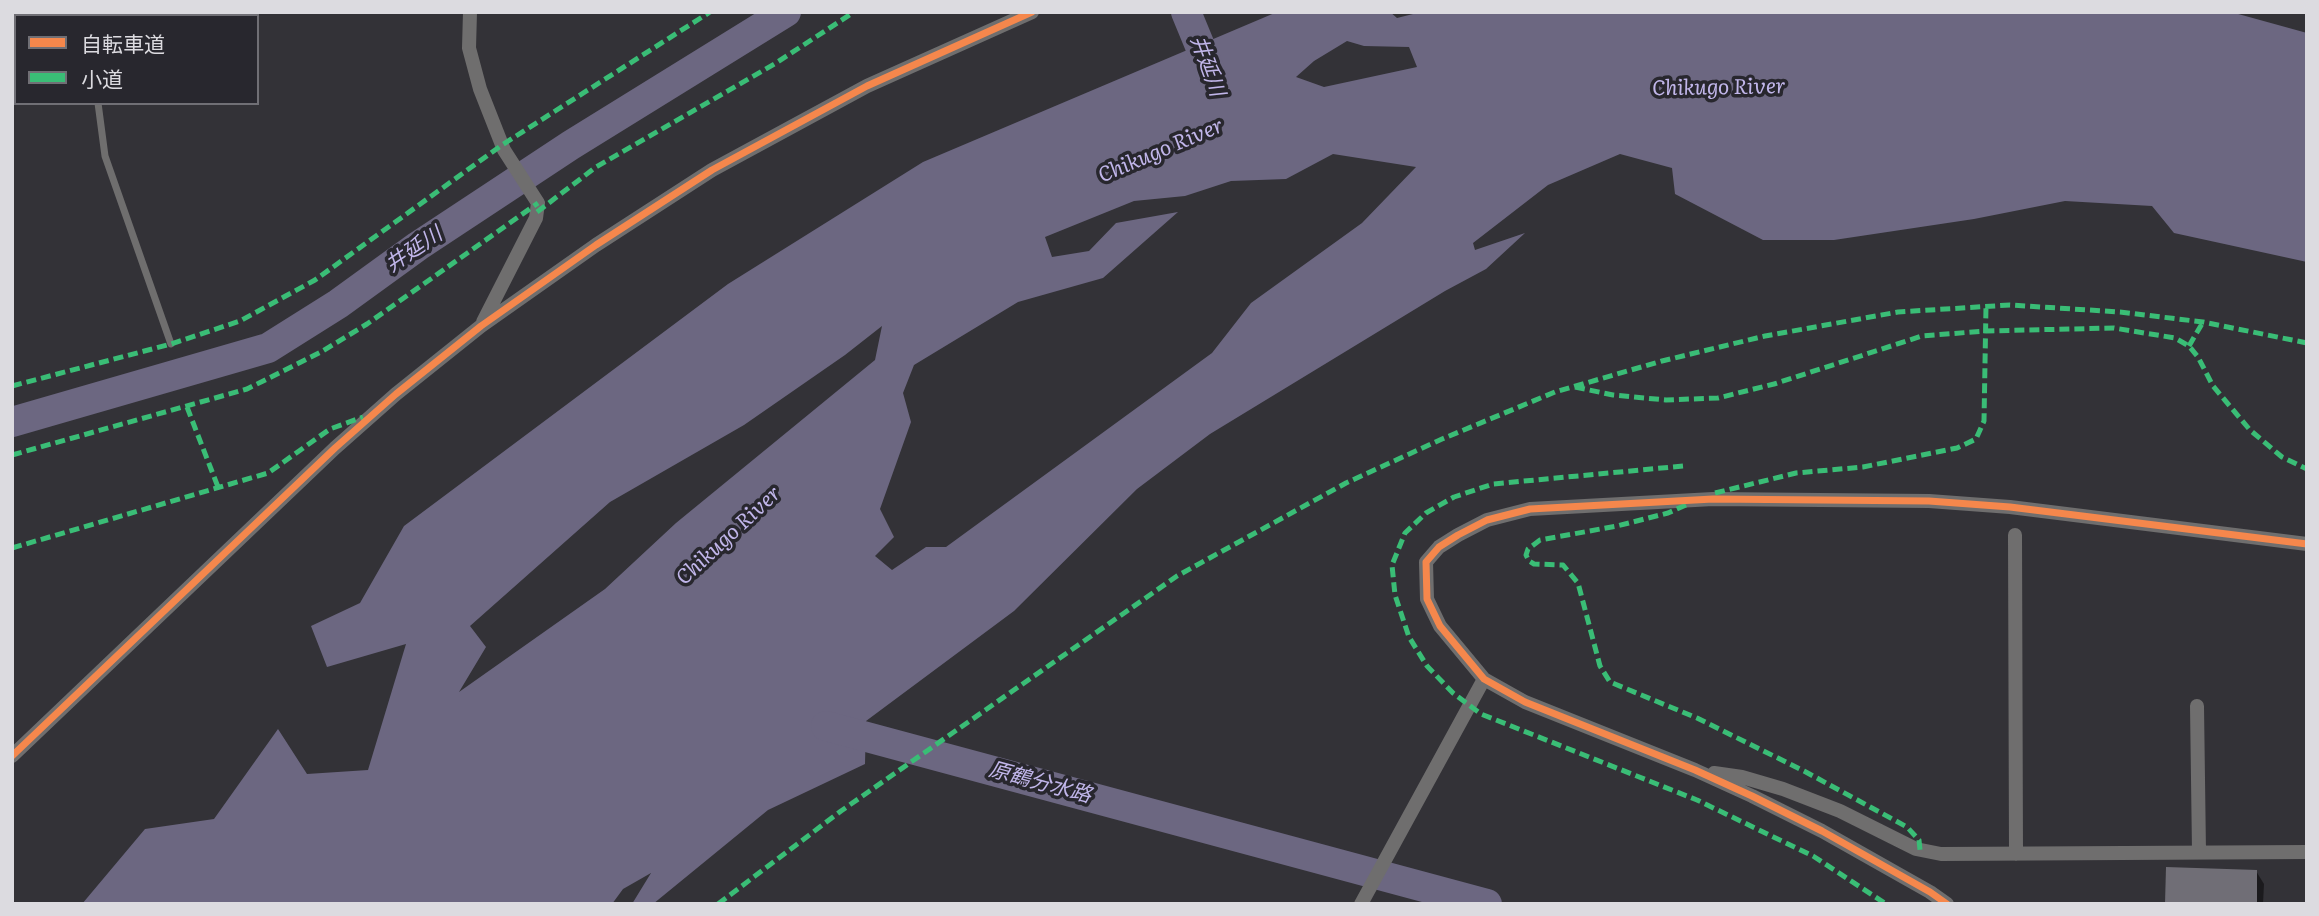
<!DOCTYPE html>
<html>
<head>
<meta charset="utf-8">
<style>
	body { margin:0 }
	#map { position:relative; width:2319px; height:916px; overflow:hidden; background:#333237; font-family:Literata,"Noto Sans JP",serif }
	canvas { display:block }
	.frame { position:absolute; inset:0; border:14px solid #dcdbe0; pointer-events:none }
	.legend { position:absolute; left:14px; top:14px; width:245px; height:91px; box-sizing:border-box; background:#28272e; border:2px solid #706f75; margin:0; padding:9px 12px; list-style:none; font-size:21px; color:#dcdbe0 }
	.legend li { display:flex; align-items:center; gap:14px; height:35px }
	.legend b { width:35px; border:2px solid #706f75 }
</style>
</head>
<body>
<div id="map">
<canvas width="2319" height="916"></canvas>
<div class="frame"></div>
<ul class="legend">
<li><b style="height:9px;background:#f5874c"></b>自転車道</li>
<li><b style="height:9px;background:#3abd76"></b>小道</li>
</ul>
</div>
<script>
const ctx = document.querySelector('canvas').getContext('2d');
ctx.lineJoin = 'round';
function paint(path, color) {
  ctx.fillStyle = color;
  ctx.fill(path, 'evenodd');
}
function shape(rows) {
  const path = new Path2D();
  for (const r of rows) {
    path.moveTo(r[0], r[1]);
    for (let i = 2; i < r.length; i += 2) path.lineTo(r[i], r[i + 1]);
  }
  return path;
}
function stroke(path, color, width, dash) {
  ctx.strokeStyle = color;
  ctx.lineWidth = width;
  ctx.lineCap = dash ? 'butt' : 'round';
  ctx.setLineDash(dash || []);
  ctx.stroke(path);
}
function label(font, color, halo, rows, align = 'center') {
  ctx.font = font + ' Literata,"Noto Sans JP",serif';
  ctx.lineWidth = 7;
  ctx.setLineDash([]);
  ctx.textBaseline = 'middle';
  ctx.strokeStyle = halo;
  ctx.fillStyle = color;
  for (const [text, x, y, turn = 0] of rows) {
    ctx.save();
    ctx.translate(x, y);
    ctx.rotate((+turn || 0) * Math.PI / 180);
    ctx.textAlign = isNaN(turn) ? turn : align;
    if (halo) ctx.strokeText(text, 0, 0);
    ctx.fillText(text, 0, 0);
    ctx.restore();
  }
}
paint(shape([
	[1277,12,1390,12,1397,18,1421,12,2231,12,2307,33,2307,262,2174,233,2152,206,2065,201,1974,219,1834,240,1763,240,1675,194,1672,168,1620,154,1548,185,1473,243,1475,250,1525,233,1486,269,1445,291,1210,434,1137,489,1014,611,866,721,865,764,768,810,653,904,632,904,651,873,623,889,612,904,82,904,145,829,214,819,278,729,307,774,368,770,406,644,327,667,311,626,360,603,404,526,728,284,923,162],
	[1347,41,1364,46,1409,47,1417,67,1324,87,1296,77,1314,61],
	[1333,154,1416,167,1362,223,1251,303,1212,353,946,547,926,547,892,570,875,556,894,537,880,509,911,422,903,393,914,365,1018,302,1103,278,1178,212,1116,223,1089,251,1052,257,1045,237,1134,201,1185,196,1231,181,1286,179],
	[882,326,875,360,676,523,605,589,459,692,486,647,470,626,610,502,744,425,845,355]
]), '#6c6781');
paint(shape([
	[2256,871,2264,884,2263,904,2166,904]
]), '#0007');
stroke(shape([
	[1186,12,1214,80],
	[12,422,268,348,338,304,418,246,571,145,786,12],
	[826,726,1487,904]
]), '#6c6781', 30);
paint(shape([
	[2166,867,2257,870,2257,904,2165,904]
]), '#706e76');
stroke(shape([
	[80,12,81,16],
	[98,103,105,156,171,344]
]), '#6f6e6e', 7);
stroke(shape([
	[470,12,469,48,480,89,504,150,538,203,536,218,483,322],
	[2015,535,2016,854],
	[2197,706,2199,852],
	[12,756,335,448,396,394,481,326,596,245,712,170,867,86,1032,12],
	[1714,773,1742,777,1783,789,1840,811,1916,849,1941,854,2307,852],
	[1361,904,1484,679],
	[1947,904,1930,892,1822,831,1752,796,1695,770,1525,702,1484,679,1440,626,1427,599,1426,562,1439,547,1458,535,1487,520,1530,509,1713,499,1929,501,2010,507,2307,544]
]), '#6f6e6e', 14);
stroke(shape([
	[537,212,596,167,776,63,854,12],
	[2189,346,2203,322],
	[12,386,171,344,240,321,315,280,502,145,710,12],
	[1575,387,1613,395,1666,400,1718,398,1774,384,1922,336,1985,331,2114,328,2175,338,2189,346,2198,357,2213,386,2250,430,2282,457,2307,469],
	[187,407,218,487],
	[12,455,247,389,321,352,367,324,538,203],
	[1683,466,1493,484,1454,497,1426,513,1405,533,1392,565,1395,595,1409,637,1427,666,1453,693,1481,714,1697,800,1813,856,1886,904],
	[1715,493,1796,473,1863,467,1957,448,1976,439,1984,421,1986,306],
	[1686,505,1668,513,1617,526,1540,540,1528,549,1526,555,1529,561,1534,564,1563,565,1578,583,1600,666,1610,682,1697,718,1804,771,1907,827,1919,840,1920,850],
	[12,548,268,473,330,429,363,417],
	[718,904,841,811,1177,576,1346,483,1442,439,1555,392,1662,361,1765,336,1898,312,2010,305,2120,312,2203,322,2307,343]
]), '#3abd76', 5, [10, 5]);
stroke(shape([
	[12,756,335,448,396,394,481,326,596,245,712,170,867,86,1032,12],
	[1947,904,1930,892,1822,831,1752,796,1695,770,1525,702,1484,679,1440,626,1427,599,1426,562,1439,547,1458,535,1487,520,1530,509,1713,499,1929,501,2010,507,2307,544]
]), '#f5874c', 7);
label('italic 21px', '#c1b6ea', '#28272e', [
	["井延川",1207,66,70],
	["Chikugo River",1719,88,-1],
	["Chikugo River",1161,151,-23],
	["井延川",414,250,-34],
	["Chikugo River",729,536,-43],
	["原鶴分水路",1040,783,15]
]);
</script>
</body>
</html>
